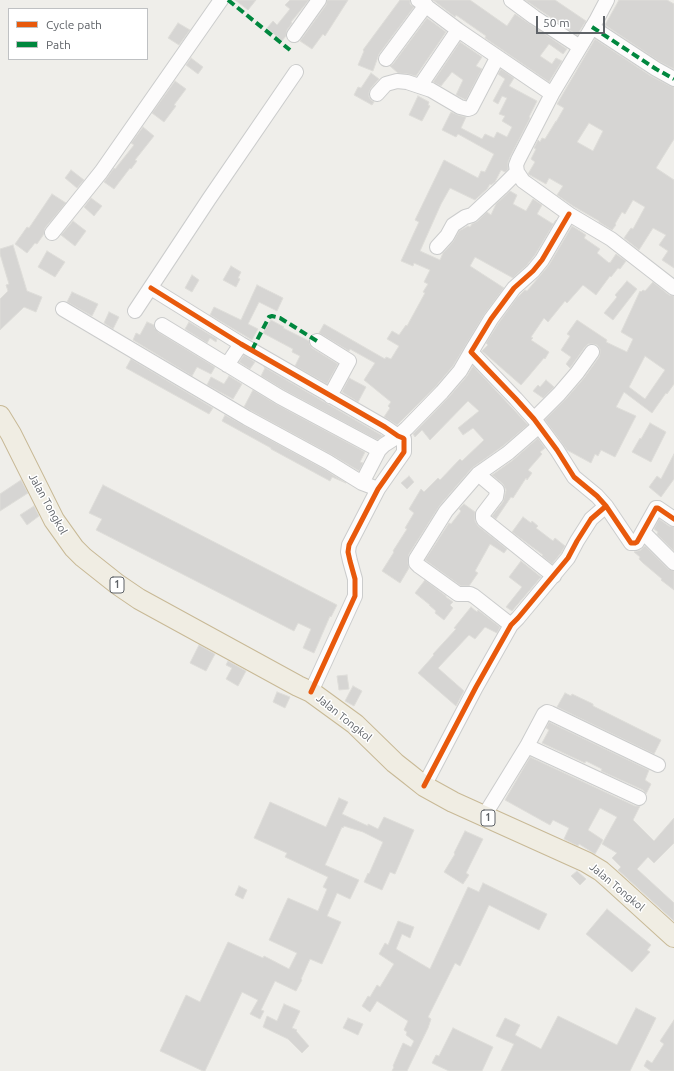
<!DOCTYPE html>
<html>
<head>
<meta charset="utf-8">
<style>
	body { margin:0 }
	#map { position:relative; width:674px; height:1071px; overflow:hidden; background:#efeeea; font-family:Ubuntu,sans-serif }
	canvas { display:block }
	.legend { position:absolute; left:8px; top:8px; width:140px; height:52px; box-sizing:border-box; background:#fff; border:1px solid #bfc1c3; margin:0; padding:5px 7px; list-style:none; font-size:12px; color:#5f6368 }
	.legend li { display:flex; align-items:center; gap:8px; height:20px }
	.legend b { width:20px; border:1px solid #bfc1c3 }
	.scale { position:absolute; left:536px; top:16px; width:69px; height:18px; box-sizing:border-box; border:2px solid #5f6368; border-top:0; padding-left:5px; font-size:12px; line-height:14px; white-space:nowrap; color:#5f6368; -webkit-text-stroke:3px #fff; paint-order:stroke }
</style>
</head>
<body>
<div id="map">
<canvas width="674" height="1071"></canvas>
<ul class="legend">
<li><b style="height:5px;background:#e8590c"></b>Cycle path</li>
<li><b style="height:5px;background:#00873e"></b>Path</li>
</ul>
<div class="scale">50 m</div>
</div>
<script>
const ctx = document.querySelector('canvas').getContext('2d');
ctx.lineJoin = 'round';
function paint(path, color) {
  ctx.fillStyle = color;
  ctx.fill(path, 'evenodd');
}
function shape(rows) {
  const path = new Path2D();
  for (const r of rows) {
    path.moveTo(r[0], r[1]);
    for (let i = 2; i < r.length; i += 2) path.lineTo(r[i], r[i + 1]);
  }
  return path;
}
function stroke(path, color, width, dash) {
  ctx.strokeStyle = color;
  ctx.lineWidth = width;
  ctx.lineCap = dash ? 'butt' : 'round';
  ctx.setLineDash(dash || []);
  ctx.stroke(path);
}
function label(font, color, halo, rows, align = 'center') {
  ctx.font = font + ' Ubuntu,sans-serif';
  ctx.lineWidth = 3;
  ctx.setLineDash([]);
  ctx.textBaseline = 'middle';
  ctx.strokeStyle = halo;
  ctx.fillStyle = color;
  for (const [text, x, y, turn = 0] of rows) {
    ctx.save();
    ctx.translate(x, y);
    ctx.rotate((+turn || 0) * Math.PI / 180);
    ctx.textAlign = isNaN(turn) ? turn : align;
    if (halo) ctx.strokeText(text, 0, 0);
    ctx.fillText(text, 0, 0);
    ctx.restore();
  }
}
const building = shape([
	[235,0,256,0,248,10,235,0],
	[290,0,309,0,291,22,292,23,287,30,286,36,282,41,267,28,273,21,277,25,290,9,285,5,290,0],
	[327,0,348,0,325,36,323,34,312,49,300,41,326,5,327,0],
	[400,0,410,0,410,4,414,7,379,54,373,71,358,65,364,51,363,50,400,0],
	[433,0,470,0,507,26,515,14,567,49,563,54,549,44,540,56,552,64,556,58,562,61,549,82,485,38,486,36,456,15,455,17,433,0],
	[525,0,555,0,586,21,577,35,525,0],
	[619,0,667,0,674,4,674,69,660,62,605,25,619,0],
	[427,18,446,32,416,76,408,74,398,73,390,66,393,64,427,18],
	[178,23,190,30,179,45,168,38,178,23],
	[595,39,651,76,670,86,674,87,674,139,656,168,674,180,674,268,662,260,668,251,659,245,666,235,653,228,639,250,624,238,631,228,633,229,645,207,633,200,625,214,622,212,615,224,616,225,612,230,599,222,599,221,573,206,557,195,563,186,549,178,546,184,528,174,535,162,531,159,536,149,534,148,538,140,540,142,542,138,545,139,556,121,556,122,564,108,557,104,595,39],
	[589,123,603,131,593,151,577,142,589,123],
	[460,42,482,57,476,66,482,69,466,100,456,95,463,80,452,72,441,86,433,82,460,42],
	[191,58,203,67,198,74,186,65,191,58],
	[501,69,514,78,509,86,537,101,529,117,530,118,510,157,508,162,508,169,505,172,501,170,495,182,491,185,490,184,487,189,475,200,450,188,441,204,420,251,440,260,443,253,453,242,459,231,468,226,470,227,472,224,478,221,487,212,491,215,496,204,510,191,517,195,513,204,526,211,533,199,542,205,537,214,553,224,556,220,535,255,527,265,513,278,475,257,470,266,504,288,484,315,453,366,436,386,397,425,384,417,390,408,388,406,391,402,364,380,375,363,350,349,349,351,319,333,324,324,385,359,386,357,391,359,399,346,387,339,392,331,399,335,406,325,407,326,425,293,423,292,428,284,424,282,430,270,414,263,413,266,401,261,419,222,415,220,444,160,478,178,481,171,485,172,494,154,458,134,456,137,442,130,451,112,458,115,466,117,461,128,482,139,485,134,494,138,497,132,507,137,512,127,502,121,505,116,499,114,507,98,502,96,498,104,493,101,505,79,498,74,501,69],
	[371,73,379,79,371,88,369,92,369,97,371,100,374,102,372,105,354,95,358,87,361,88,371,73],
	[175,81,186,89,174,105,176,106,164,122,152,113,175,81],
	[418,96,429,102,428,105,430,106,422,121,409,115,418,96],
	[143,127,154,136,135,160,137,161,131,169,130,168,114,189,104,182,114,168,115,169,134,145,131,143,143,127],
	[71,170,84,180,77,188,65,178,71,170],
	[52,194,66,203,45,228,44,234,37,244,35,243,27,253,15,244,27,227,29,228,52,194],
	[91,198,102,206,94,216,84,207,91,198],
	[73,221,86,231,75,246,61,235,73,221],
	[572,226,580,231,586,235,584,238,600,249,597,253,609,263,609,262,610,263,616,254,626,261,620,269,618,268,611,277,610,276,596,295,583,285,567,303,565,301,548,322,544,318,531,337,533,338,531,340,549,352,545,359,544,358,528,377,521,385,482,351,488,345,486,343,498,324,516,299,525,290,527,291,549,265,572,226],
	[13,245,27,291,42,297,36,312,24,307,0,330,0,299,8,291,6,285,9,284,0,254,0,249,13,245],
	[47,251,65,262,55,277,38,267,47,251],
	[231,266,241,272,238,278,240,279,236,287,223,280,231,266],
	[192,275,199,280,192,292,185,288,192,275],
	[627,281,637,289,613,320,604,313,617,297,615,295,627,281],
	[653,282,669,295,674,296,674,384,667,394,666,393,652,413,624,392,616,407,636,416,615,457,601,450,598,456,595,454,591,463,567,450,545,420,565,400,584,378,599,357,600,353,600,349,597,345,593,344,588,344,585,347,570,368,566,364,571,357,561,350,570,336,567,334,577,320,607,340,606,342,627,352,633,339,621,332,640,291,641,292,643,290,645,291,653,282],
	[645,356,665,370,645,399,629,387,645,356],
	[257,285,283,298,277,311,259,302,248,324,258,329,252,340,210,315,214,307,241,320,257,285],
	[72,292,98,304,92,316,67,302,72,292],
	[109,312,119,317,113,329,104,323,109,312],
	[271,320,284,327,283,328,309,341,310,345,312,348,338,364,327,384,295,366,300,356,292,352,293,349,263,333,271,320],
	[147,322,154,325,155,329,158,332,215,367,211,374,197,367,192,376,133,340,136,333,140,335,147,322],
	[189,322,217,339,216,342,210,338,207,343,185,329,189,322],
	[244,355,255,362,250,369,239,362,244,355],
	[131,359,213,408,209,414,126,368,131,359],
	[473,366,528,425,503,446,472,468,440,505,409,554,408,563,409,568,400,583,382,571,394,552,393,551,407,529,405,528,414,513,409,509,421,489,424,492,438,478,440,480,460,459,462,461,484,440,473,428,463,435,458,428,479,411,468,401,430,440,422,430,415,437,413,434,448,398,467,376,473,366],
	[264,367,326,403,383,436,377,440,284,390,261,376,265,368,264,367],
	[229,376,242,384,233,399,207,385,211,377,224,384,229,376],
	[349,378,366,387,358,402,342,392,349,378],
	[546,380,554,387,543,398,533,391,538,385,540,387,546,380],
	[253,390,276,404,365,452,360,462,363,463,359,471,332,455,244,407,253,390],
	[225,415,324,469,346,483,332,477,330,481,271,449,271,448,222,421,225,415],
	[650,423,666,432,651,462,632,452,640,438,641,439,650,423],
	[538,438,545,448,540,452,542,454,528,470,532,473,527,480,526,478,513,498,511,497,496,519,492,516,503,502,506,490,503,484,492,475,513,460,538,438],
	[674,454,674,479,661,497,649,487,657,476,661,479,674,454],
	[409,476,414,482,407,489,401,483,409,476],
	[21,480,28,493,0,511,0,494,21,480],
	[103,485,337,605,331,617,330,616,314,653,303,648,311,629,298,623,294,631,96,530,102,519,89,513,103,485],
	[464,504,475,512,475,521,478,526,507,549,504,553,490,544,475,571,478,573,469,586,461,586,425,560,449,523,451,524,461,511,459,509,464,504],
	[34,506,39,516,27,525,20,515,34,506],
	[523,517,531,523,532,521,538,526,536,528,553,541,555,538,565,546,561,553,552,564,542,556,543,555,512,532,523,517],
	[659,519,669,526,674,527,674,551,657,534,658,532,654,529,659,519],
	[645,546,668,569,674,571,674,590,661,580,662,579,643,563,639,559,640,557,634,552,641,550,645,546],
	[521,561,541,577,512,611,506,607,522,587,509,577,521,561],
	[425,580,446,596,446,597,453,602,450,605,453,608,444,620,435,613,436,611,429,605,430,605,415,593,425,580],
	[471,607,477,612,478,610,500,627,497,633,485,627,475,639,469,635,438,668,464,691,456,706,418,673,434,655,433,654,456,629,454,628,471,607],
	[199,645,215,654,206,671,190,663,199,645],
	[228,661,246,671,238,686,226,679,232,668,226,665,228,661],
	[347,675,349,689,339,690,337,676,347,675],
	[353,686,362,691,354,706,345,701,353,686],
	[277,692,290,697,285,708,273,702,277,692],
	[565,693,571,696,572,694,593,704,593,706,661,740,654,754,557,707,565,693],
	[549,722,649,770,645,780,651,784,646,794,643,790,601,771,602,769,586,761,585,763,542,743,549,730,546,728,549,722],
	[530,757,635,806,640,806,633,820,654,841,674,818,674,843,654,863,648,857,637,869,674,903,674,921,618,870,621,867,612,858,617,853,602,844,617,817,600,808,588,830,603,840,595,854,579,844,578,846,564,839,569,828,553,820,550,825,505,800,530,757],
	[339,798,348,802,342,814,368,826,368,824,378,829,384,817,414,830,395,874,390,872,382,890,364,882,368,873,369,874,383,842,363,832,344,826,343,828,342,827,325,865,359,880,350,899,337,893,327,916,341,922,322,964,310,959,301,979,302,980,296,991,275,981,261,1010,264,1011,260,1019,250,1014,258,1000,242,992,205,1071,203,1071,160,1051,186,995,200,1002,228,942,263,958,264,956,289,969,297,953,269,940,288,898,318,911,327,889,323,887,328,877,285,857,287,853,254,838,270,802,326,827,339,798],
	[465,831,483,839,466,873,469,875,463,884,444,872,455,854,454,853,465,831],
	[577,871,586,879,580,885,571,876,577,871],
	[483,883,547,914,539,930,489,905,460,966,455,963,428,1017,431,1019,428,1028,407,1071,392,1071,394,1067,393,1066,403,1043,411,1047,414,1041,406,1035,407,1032,404,1030,408,1021,377,1001,370,1012,362,1006,368,996,370,997,377,985,380,987,394,964,379,954,385,943,388,945,398,921,414,927,410,938,402,934,396,949,430,969,468,887,479,892,483,883],
	[239,886,247,890,243,899,235,895,239,886],
	[607,909,651,945,647,950,650,952,632,972,586,934,607,909],
	[284,1004,300,1011,292,1028,297,1030,296,1031,309,1046,302,1053,288,1039,263,1027,267,1016,277,1021,284,1004],
	[636,1008,656,1018,630,1071,501,1071,514,1044,496,1036,505,1018,520,1025,515,1035,541,1049,558,1016,617,1045,636,1008],
	[348,1018,363,1024,358,1035,343,1028,348,1018],
	[674,1020,674,1071,651,1071,644,1066,647,1060,652,1063,664,1044,660,1041,674,1020],
	[453,1028,493,1047,482,1071,449,1071,432,1063,436,1055,439,1056,453,1028]
]);
paint(building, '#d6d5d3');
stroke(building, '#deddd9', 1);
const minor = shape([
	[418,0,458,30,552,94],
	[511,0,534,17,580,47],
	[607,0,597,19,552,94,518,160,516,165,517,172,523,181,569,214,611,239,674,288],
	[592,27,656,69,674,79],
	[294,35,319,0],
	[386,59,426,5],
	[420,86,458,30],
	[377,94,386,84,397,81,407,82,431,90,460,107,468,109,471,108,497,58],
	[569,214,542,260,533,271,514,288,491,319,471,352,516,399,534,419,557,450,574,477,597,496,606,506,631,543,635,543,637,542,656,508,658,508,674,519],
	[52,233,101,172,221,0],
	[437,247,447,236,453,225,465,217,472,215,501,188,517,172],
	[151,288,241,344,385,427,398,436,403,438,404,439,404,452,378,489,349,545,348,552,350,561,355,579,355,596,311,692],
	[63,309,181,379,247,418,328,462,362,483,378,489],
	[135,311,209,199,296,72],
	[162,325,280,397,379,450],
	[317,341,349,361,330,396],
	[227,365,241,344],
	[534,419,559,394,577,373,592,352],
	[478,474,497,490,497,491,496,497,483,514,483,518,484,520,554,576],
	[362,483,379,450,384,445,398,436,407,428,442,392,460,371,471,352],
	[643,532,674,563],
	[511,625,474,596,470,594,458,594,419,566,416,563,416,559,446,511,478,474,508,453,539,426],
	[527,746,639,798],
	[424,786,476,687,511,625,518,618,568,558,577,541,591,519,606,506],
	[484,816,527,746,544,714,547,712,550,713,658,765]
]);
const highway = shape([
	[0,416,11,434,54,520,74,548,83,557,117,584,139,599,298,686,311,692,355,724,395,763,409,774,424,786,453,802,586,862,601,871,609,878,674,937]
]);
stroke(minor, '#cbcccc', 16);
stroke(highway, '#c8b996', 22);
stroke(minor, '#fdfcfc', 14);
stroke(highway, '#f0ede3', 20);
stroke(shape([
	[228,0,290,50],
	[592,27,656,69,674,79],
	[252,350,269,317,272,316,280,318,317,341]
]), '#00873e', 4, [8, 4]);
stroke(shape([
	[569,214,542,260,533,271,514,288,491,319,471,352,516,399,534,419,557,450,574,477,597,496,606,506,631,543,635,543,637,542,656,508,658,508,674,519],
	[151,288,241,344,385,427,398,436,403,438,404,439,404,452,378,489,349,545,348,552,350,561,355,579,355,596,311,692],
	[424,786,476,687,511,625,518,618,568,558,577,541,591,519,606,506]
]), '#e8590c', 5);
for (const [x, y, w] of [
	[117,585,14],
	[488,818,14]
]) {
  const box = new Path2D();
  box.roundRect(x - w / 2, y - 8, w, 16, 3);
  ctx.fillStyle = '#fff';
  ctx.fill(box);
  stroke(box, '#5f6368', 1);
}
label('bold 10px', '#5f6368', null, [
	["1",117,585],
	["1",488,818]
]);
label('11px', '#5f6368', '#fff', [
	["Jalan Tongkol",48,504,61],
	["Jalan Tongkol",344,718,39],
	["Jalan Tongkol",617,887,40]
]);
</script>
</body>
</html>
